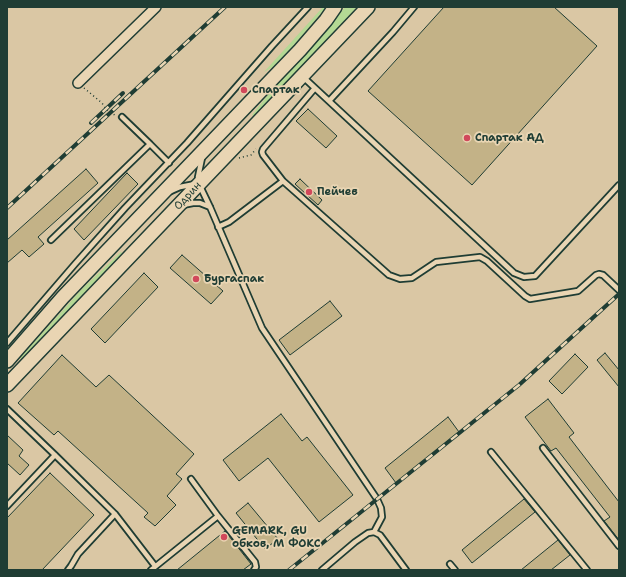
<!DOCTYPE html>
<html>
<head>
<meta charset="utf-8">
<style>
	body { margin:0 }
	#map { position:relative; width:626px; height:577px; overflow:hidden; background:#e9d5b3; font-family:"Shantell Sans",sans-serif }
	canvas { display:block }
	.frame { position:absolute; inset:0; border:8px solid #1f3d34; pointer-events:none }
</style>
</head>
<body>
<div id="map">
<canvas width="626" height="577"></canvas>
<div class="frame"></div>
</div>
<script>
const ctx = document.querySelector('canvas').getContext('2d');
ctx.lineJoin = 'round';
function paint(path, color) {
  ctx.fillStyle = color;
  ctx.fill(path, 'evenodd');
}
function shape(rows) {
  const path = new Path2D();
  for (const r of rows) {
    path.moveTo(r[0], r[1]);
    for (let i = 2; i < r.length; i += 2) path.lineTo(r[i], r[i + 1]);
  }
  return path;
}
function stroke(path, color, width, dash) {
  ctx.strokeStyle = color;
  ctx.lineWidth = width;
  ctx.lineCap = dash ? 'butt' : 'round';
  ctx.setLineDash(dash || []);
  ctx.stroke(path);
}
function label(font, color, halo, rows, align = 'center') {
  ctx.font = font + ' "Shantell Sans",sans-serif';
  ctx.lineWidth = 3.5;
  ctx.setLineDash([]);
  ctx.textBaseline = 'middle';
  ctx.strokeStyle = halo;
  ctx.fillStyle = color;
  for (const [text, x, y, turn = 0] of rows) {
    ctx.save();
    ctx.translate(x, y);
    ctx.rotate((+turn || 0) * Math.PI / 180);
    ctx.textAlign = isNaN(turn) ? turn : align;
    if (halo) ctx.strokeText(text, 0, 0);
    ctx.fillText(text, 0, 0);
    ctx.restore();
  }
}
paint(shape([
	[7,7,619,7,619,570,7,570]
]), '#dac7a4');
paint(shape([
	[323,7,326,7,312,24,293,46,273,67,264,72],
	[345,7,357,7,254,116,252,115,271,91,325,33],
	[121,252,122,253,21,359,20,358,82,289]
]), '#b4d994');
const building = shape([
	[444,7,554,7,597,46,472,185,368,91,444,7],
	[308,109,337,136,326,148,296,121,308,109],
	[86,169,98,183,38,237,44,244,29,257,22,250,7,263,7,240,86,169],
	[127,173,138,184,84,240,74,229,127,173],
	[300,179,322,200,318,205,295,184,300,179],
	[182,255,223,291,211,304,170,268,182,255],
	[144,273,158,287,105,343,91,329,144,273],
	[330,301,342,316,290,355,279,340,330,301],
	[605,353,619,370,619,387,597,360,605,353],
	[575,354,588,367,562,394,549,381,575,354],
	[62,355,96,387,109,375,194,454,176,474,182,479,167,496,176,505,155,526,144,517,148,513,58,431,54,435,18,403,62,355],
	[548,399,574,433,569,437,619,502,619,540,604,521,610,517,556,448,551,451,525,417,548,399],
	[281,414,302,441,307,437,353,495,319,522,268,458,239,481,223,460,281,414],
	[448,417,459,432,396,483,385,468,448,417],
	[7,435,23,450,19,456,29,465,20,475,7,463,7,435],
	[50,473,94,515,42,570,7,570,7,518,50,473],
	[524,499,535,512,472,563,462,550,524,499],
	[248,503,278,539,265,549,236,513,248,503],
	[225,531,251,564,243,570,177,570,225,531],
	[558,540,570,555,551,570,521,570,558,540]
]);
paint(building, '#c3b287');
stroke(building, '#1f3d34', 1);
const service = shape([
	[302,76,514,273,524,277,535,276,619,185],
	[315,88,263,149,262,152,263,155,283,181,389,275,400,279,412,278,436,262,480,257,487,261,525,296,530,299,578,291,596,275,599,274,603,275,619,290],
	[329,101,393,32,414,7],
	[122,117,150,144],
	[202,158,198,177,199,184,210,207,262,328,377,499,381,508,382,517,374,532],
	[171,191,180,187,195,184],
	[183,205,193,203,200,203,210,207],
	[218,227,229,222,283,181],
	[51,240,150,144,169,163],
	[7,343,75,264,125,208,187,143,272,46,308,7],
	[7,409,55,455,115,514,155,566],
	[543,448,619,546],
	[491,452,587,570],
	[191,479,218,516,255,562,256,567,254,570],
	[7,506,55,455],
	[450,564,455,570],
	[68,570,71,566,78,554,115,514],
	[151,570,218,516],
	[322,570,355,542,368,533,374,532,380,535,406,570]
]);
const minor = shape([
	[78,83,156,7]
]);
const secondary = shape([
	[7,361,63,297,300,50,326,20,335,7],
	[7,385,368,7]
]);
stroke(service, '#1f3d34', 8);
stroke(minor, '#1f3d34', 12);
stroke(secondary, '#1f3d34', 16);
stroke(shape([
	[84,88,102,103,106,109,116,116],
	[239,158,251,155,256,149]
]), '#1f3d34', 1.5, [1, 3]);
stroke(service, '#e9d5b3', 4.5);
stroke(minor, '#e9d5b3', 9);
stroke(secondary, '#e9d5b3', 13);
const rail = shape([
	[91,123,123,93],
	[7,208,225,7],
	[289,570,519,385,619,294]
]);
stroke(rail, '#1f3d34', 4);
stroke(rail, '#e9d5b3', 2.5, [8]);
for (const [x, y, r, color] of [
	[244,90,4,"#d1495b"],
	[467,138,4,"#d1495b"],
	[309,192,4,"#d1495b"],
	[196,279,4,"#d1495b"],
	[224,537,4,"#d1495b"]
]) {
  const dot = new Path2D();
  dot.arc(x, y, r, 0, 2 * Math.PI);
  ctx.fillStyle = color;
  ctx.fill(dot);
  stroke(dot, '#e9d5b3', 1.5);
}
label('bold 11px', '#1f3d34', '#e9d5b3', [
	["Спартак",252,90],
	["Спартак АД",475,138],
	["Пейчев",317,192],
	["Бургаспак",204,279],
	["GEMARK, GU",232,531],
	["обков, М ФОКС",232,544]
], 'left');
label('11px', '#1f3d34', '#e9d5b3', [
	["Одрин",188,196,-47]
]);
</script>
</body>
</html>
